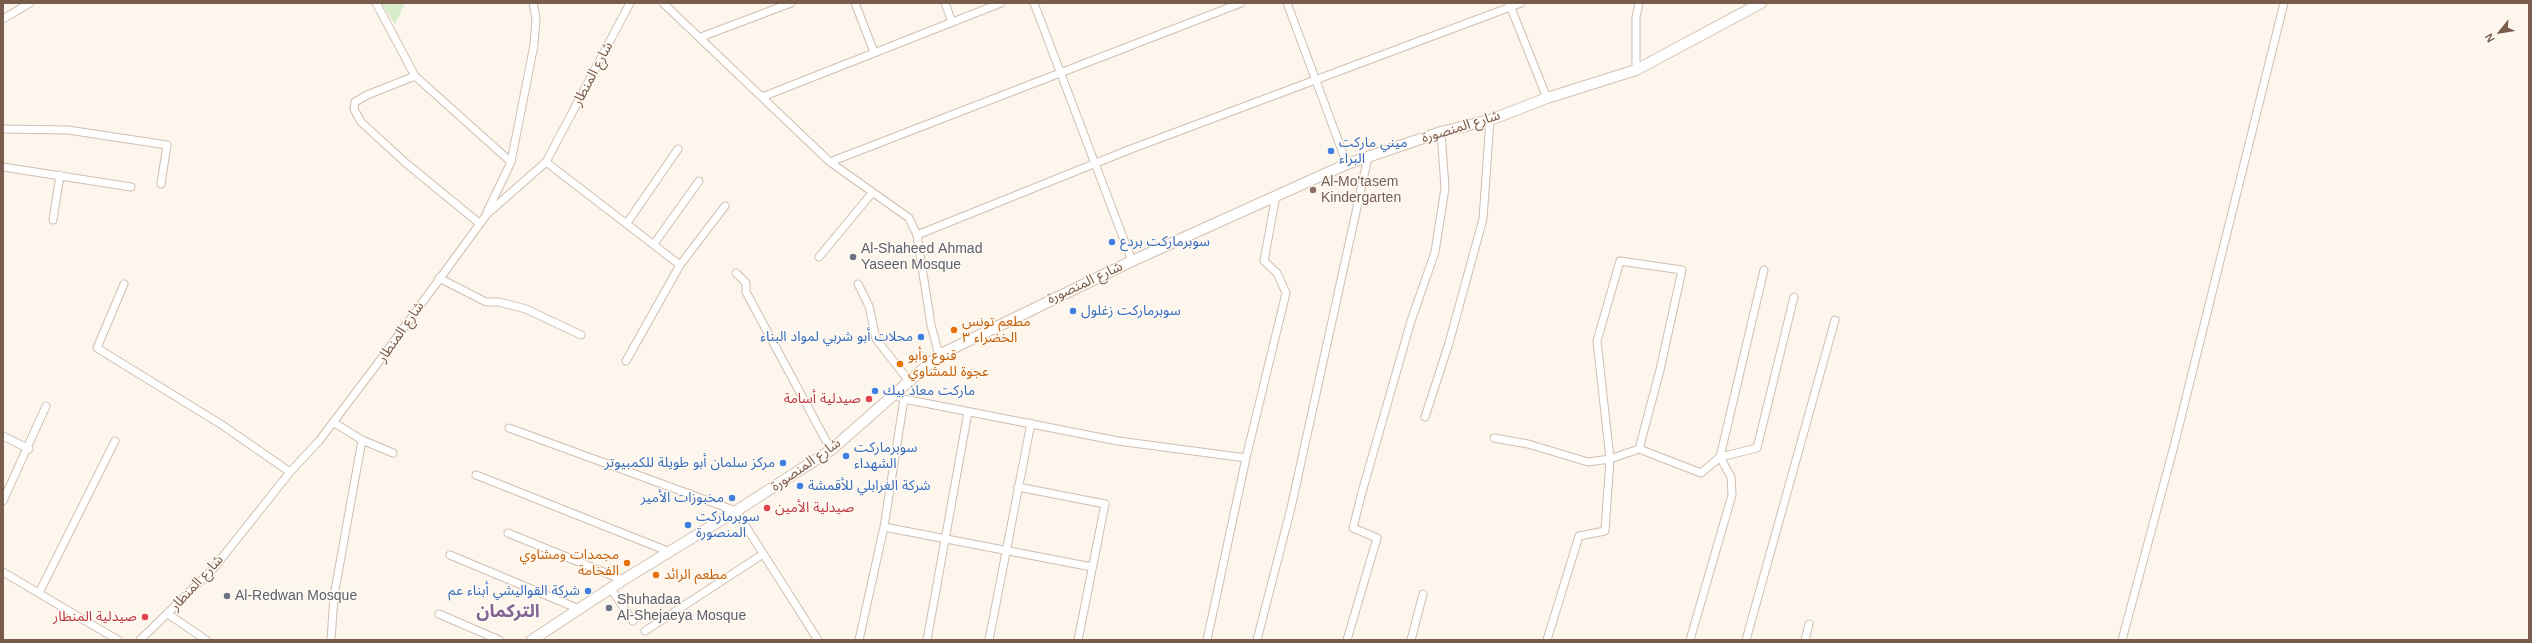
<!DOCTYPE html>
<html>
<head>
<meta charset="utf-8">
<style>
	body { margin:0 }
	#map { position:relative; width:2532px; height:643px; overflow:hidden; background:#fdf6ec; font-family:Helvetica,sans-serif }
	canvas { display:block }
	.frame { position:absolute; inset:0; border:4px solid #7a5c4d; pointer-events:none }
	.north { position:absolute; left:2480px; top:12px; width:40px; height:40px; -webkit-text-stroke:3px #fffaf3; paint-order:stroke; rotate:240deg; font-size:11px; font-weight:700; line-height:16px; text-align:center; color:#7a5c4d }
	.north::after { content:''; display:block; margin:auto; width:14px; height:18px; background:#7a5c4d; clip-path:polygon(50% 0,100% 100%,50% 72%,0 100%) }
</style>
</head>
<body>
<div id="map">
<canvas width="2532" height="643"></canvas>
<div class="frame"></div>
<div class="north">N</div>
</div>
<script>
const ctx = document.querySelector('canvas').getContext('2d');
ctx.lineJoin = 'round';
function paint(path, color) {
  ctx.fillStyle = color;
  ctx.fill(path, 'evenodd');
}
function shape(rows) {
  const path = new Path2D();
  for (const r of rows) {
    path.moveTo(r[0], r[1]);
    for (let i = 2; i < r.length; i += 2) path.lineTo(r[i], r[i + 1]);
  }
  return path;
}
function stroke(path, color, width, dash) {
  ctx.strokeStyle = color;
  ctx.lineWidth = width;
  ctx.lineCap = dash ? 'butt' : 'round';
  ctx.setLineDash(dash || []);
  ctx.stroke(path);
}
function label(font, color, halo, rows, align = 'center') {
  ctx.font = font + ' Helvetica,"Noto Sans Arabic",sans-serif';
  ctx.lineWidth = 3;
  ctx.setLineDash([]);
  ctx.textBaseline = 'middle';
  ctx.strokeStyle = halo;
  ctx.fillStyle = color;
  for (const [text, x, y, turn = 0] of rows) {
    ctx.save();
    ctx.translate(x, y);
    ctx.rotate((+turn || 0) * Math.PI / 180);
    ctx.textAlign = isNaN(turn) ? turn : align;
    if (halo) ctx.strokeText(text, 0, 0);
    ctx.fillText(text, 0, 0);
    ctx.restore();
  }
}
paint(shape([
	[381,3,405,3,395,24]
]), '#d8ecc9');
const street = shape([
	[376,3,415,76,511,162],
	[663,3,830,162,909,218,917,235,931,325,939,355],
	[855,3,874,52],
	[945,3,952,22],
	[1034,3,1132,261],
	[1287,3,1347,164],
	[1509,3,1547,98],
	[3,19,30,3],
	[701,37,791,3],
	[1636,70,1636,17,1639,3],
	[415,76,367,95,355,102,354,109,361,122,407,164,479,223],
	[762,97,1001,3],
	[3,129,68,130,167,145,161,184],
	[546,162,680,265,626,361],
	[830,162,1241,3],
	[3,167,131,187],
	[487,212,511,162,534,45,536,18,533,3],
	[53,220,60,175],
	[627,223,678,149],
	[917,235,1131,149,1521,3],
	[654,244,699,181],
	[819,257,872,193],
	[680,265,725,206],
	[736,273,746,283,746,292,831,450],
	[439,278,486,302,499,302,526,309,581,335],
	[124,284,97,348,222,425,290,472],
	[858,284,869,306,876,339,909,381],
	[894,394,904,399,1118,441,1246,458],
	[1425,417,1449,343,1483,219,1490,120],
	[333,422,362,440,393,453],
	[509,428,736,511,818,640],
	[3,436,29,449],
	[1494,438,1528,444,1588,462,1610,459,1639,449,1701,473,1720,457,1757,448,1794,297],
	[476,475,670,552],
	[1018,487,1105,504,1078,640],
	[3,501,46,406],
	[884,527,1092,567],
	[508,533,623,580],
	[450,555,579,609],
	[3,572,118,640],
	[611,589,633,621],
	[39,593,115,441],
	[168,614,206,640],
	[439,614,499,640],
	[645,631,763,554],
	[140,640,213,569,290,472,319,441,378,363,487,214,546,162,630,3],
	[331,640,334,596,362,440],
	[859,640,884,527,904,399],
	[927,640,968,412],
	[989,640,1031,423],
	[1207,640,1246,458,1286,293,1277,273,1264,261,1276,195],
	[1257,640,1291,508,1368,157],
	[1347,640,1377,538,1353,528,1362,492,1411,321,1435,252,1445,188,1441,132],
	[1411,640,1423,594],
	[1547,640,1579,536,1605,531,1610,459,1597,341,1620,261,1682,270,1660,370,1639,449],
	[1690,640,1732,495,1731,477,1720,457,1764,270],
	[1746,640,1835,320],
	[1805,640,1809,624],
	[2122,640,2174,446,2284,3]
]);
const secondary = shape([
	[532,640,623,580,736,511,831,450,939,355,1132,261,1347,164,1441,132,1490,120,1547,98,1636,70,1761,3]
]);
stroke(street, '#d1beb0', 9);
stroke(secondary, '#d6c0b0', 12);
stroke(street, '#fff', 7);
stroke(secondary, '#fff', 10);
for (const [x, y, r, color] of [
	[1331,151,4,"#3f7fe0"],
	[1313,190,4,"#8d6e63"],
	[1112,242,4,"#3f7fe0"],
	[853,257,4,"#6b7280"],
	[1073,311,4,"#3f7fe0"],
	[954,330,4,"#e8710a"],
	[921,337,4,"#3f7fe0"],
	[900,364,4,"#e8710a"],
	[875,391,4,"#3f7fe0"],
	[869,399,4,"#e0444e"],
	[846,456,4,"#3f7fe0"],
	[783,463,4,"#3f7fe0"],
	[800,486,4,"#3f7fe0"],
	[732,498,4,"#3f7fe0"],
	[767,508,4,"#e0444e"],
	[688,525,4,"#3f7fe0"],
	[627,563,4,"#e8710a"],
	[656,575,4,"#e8710a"],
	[588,591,4,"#3f7fe0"],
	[227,596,4,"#6b7280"],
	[609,608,4,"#6b7280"],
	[145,617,4,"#e0444e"]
]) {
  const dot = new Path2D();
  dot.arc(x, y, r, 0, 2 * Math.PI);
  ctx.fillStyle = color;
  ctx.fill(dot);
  stroke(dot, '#fffaf3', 1.5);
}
label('14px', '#7a5c4d', '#fffaf3', [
	["شارع المنطار",593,74,-62],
	["شارع المنصورة",1461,127,-17],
	["شارع المنصورة",1085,283,-25],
	["شارع المنطار",401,332,-55],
	["شارع المنصورة",806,465,-35],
	["شارع المنطار",197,583,-47]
]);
label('14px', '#366cbe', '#fffaf3', [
	["ميني ماركت",1339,143],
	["البراء",1339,159],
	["سوبرماركت بردع",1120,242],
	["سوبرماركت زغلول",1081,311],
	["محلات أبو شربي لمواد البناء",913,337,"right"],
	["ماركت معاذ بيك",883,391],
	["سوبرماركت",854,448],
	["الشهداء",854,464],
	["مركز سلمان أبو طويلة للكمبيوتر",775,463,"right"],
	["شركة الغرابلي للأقمشة",808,486],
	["مخبوزات الأمير",724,498,"right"],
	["سوبرماركت",696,517],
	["المنصورة",696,533],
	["شركة القواليشي أبناء عم",580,591,"right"]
], 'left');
label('14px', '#785e54', '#fffaf3', [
	["Al-Mo'tasem",1321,182],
	["Kindergarten",1321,198]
], 'left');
label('14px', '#5b616d', '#fffaf3', [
	["Al-Shaheed Ahmad",861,249],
	["Yaseen Mosque",861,265],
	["Al-Redwan Mosque",235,596],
	["Shuhadaa",617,600],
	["Al-Shejaeya Mosque",617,616]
], 'left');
label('14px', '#c56008', '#fffaf3', [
	["مطعم تونس",962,322],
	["الخضراء ٣",962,338],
	["قنوع وأبو",908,356],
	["عجوة للمشاوي",908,372],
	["مجمدات ومشاوي",619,555,"right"],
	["الفخامة",619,571,"right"],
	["مطعم الرائد",664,575]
], 'left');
label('14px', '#be3a42', '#fffaf3', [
	["صيدلية أسامة",861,399],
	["صيدلية الأمين",775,508,"left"],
	["صيدلية المنطار",137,617]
], 'right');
label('bold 18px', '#846695', '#fffaf3', [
	["التركمان",508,612]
]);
</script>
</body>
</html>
